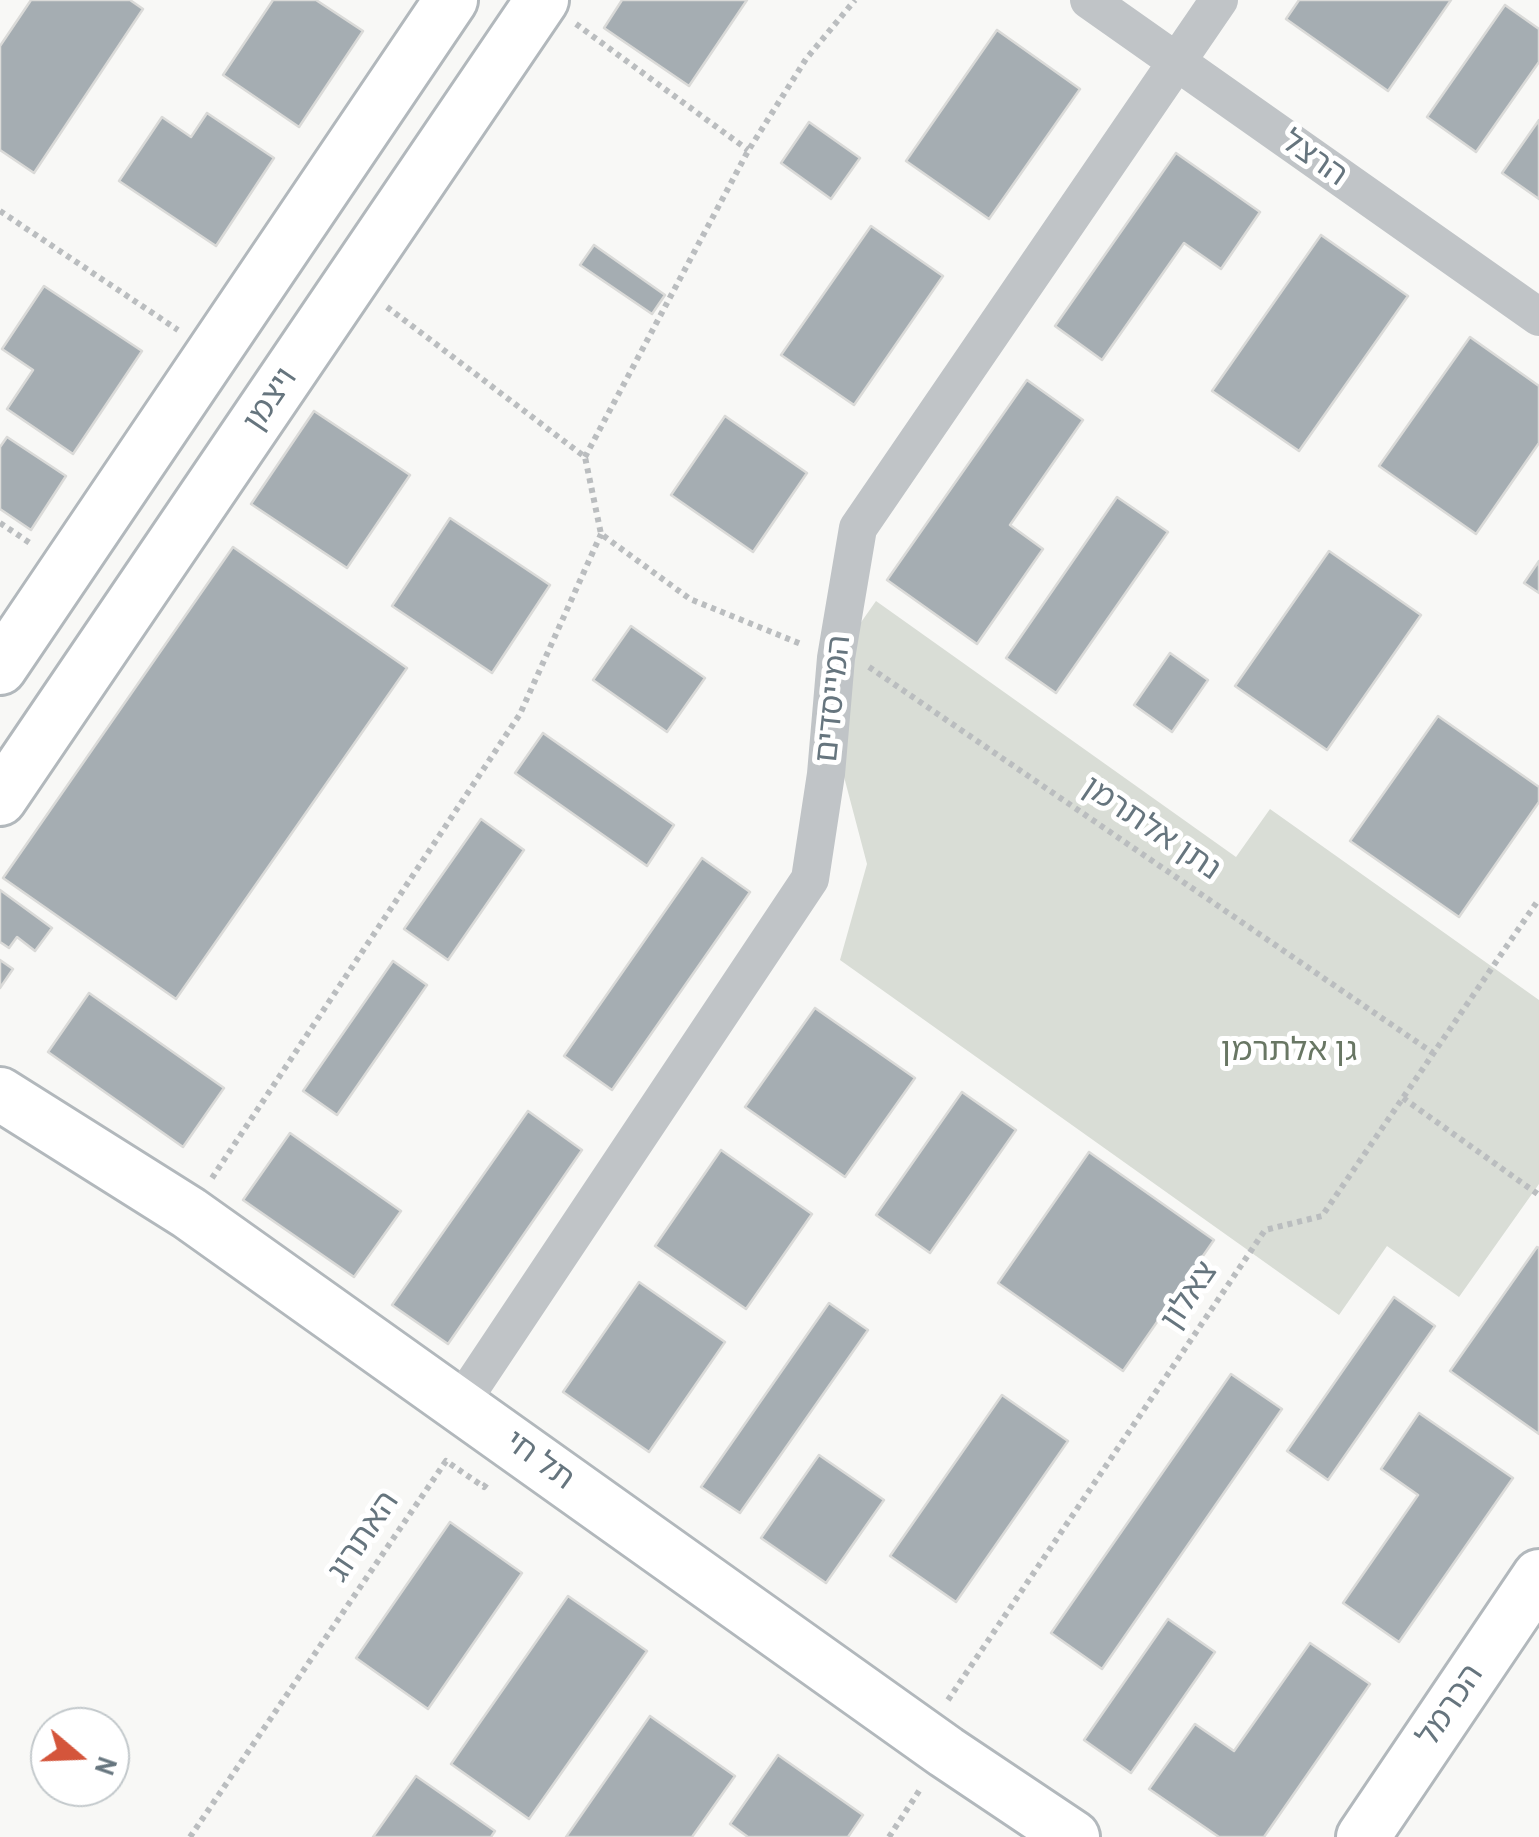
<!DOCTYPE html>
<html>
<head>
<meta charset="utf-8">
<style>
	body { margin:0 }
	#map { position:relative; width:1539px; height:1837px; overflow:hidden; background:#f8f8f6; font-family:"Archivo Narrow",sans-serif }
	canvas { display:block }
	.north { position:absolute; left:30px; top:1707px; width:100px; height:100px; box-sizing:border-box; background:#fff; border:2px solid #c2c8cb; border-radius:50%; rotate:109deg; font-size:28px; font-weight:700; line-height:40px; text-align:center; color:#66757e }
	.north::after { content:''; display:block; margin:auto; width:35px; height:45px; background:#d4553b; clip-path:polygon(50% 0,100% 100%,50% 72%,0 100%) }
</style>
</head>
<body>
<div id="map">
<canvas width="1539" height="1837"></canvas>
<div class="north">N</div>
</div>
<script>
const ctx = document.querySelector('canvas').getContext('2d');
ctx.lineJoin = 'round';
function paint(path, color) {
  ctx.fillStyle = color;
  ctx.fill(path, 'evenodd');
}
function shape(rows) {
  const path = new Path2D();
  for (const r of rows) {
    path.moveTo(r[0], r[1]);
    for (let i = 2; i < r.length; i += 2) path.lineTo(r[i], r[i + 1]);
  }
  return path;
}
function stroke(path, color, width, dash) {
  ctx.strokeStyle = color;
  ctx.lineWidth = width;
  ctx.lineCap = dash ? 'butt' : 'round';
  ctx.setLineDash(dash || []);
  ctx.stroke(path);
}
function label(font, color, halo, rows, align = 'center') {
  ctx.font = font + ' "Archivo Narrow","Noto Sans Hebrew",sans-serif';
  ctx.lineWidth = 10;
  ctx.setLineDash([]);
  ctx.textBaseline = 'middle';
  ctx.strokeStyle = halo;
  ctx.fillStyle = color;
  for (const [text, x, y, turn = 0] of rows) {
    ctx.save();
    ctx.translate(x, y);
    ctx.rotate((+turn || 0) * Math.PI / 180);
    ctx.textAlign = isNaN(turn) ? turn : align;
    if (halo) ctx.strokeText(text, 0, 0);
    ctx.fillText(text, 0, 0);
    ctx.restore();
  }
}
paint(shape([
	[876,601,1236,857,1270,809,1539,1000,1539,1184,1459,1297,1387,1246,1339,1315,840,960,867,864,819,682]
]), '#d9ddd6');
const building = shape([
	[31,0,130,0,143,9,34,173,0,150,0,46,31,0],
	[273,0,316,0,363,31,299,127,223,75,273,0],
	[622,0,747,0,689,86,604,28,622,0],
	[1299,0,1451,0,1388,91,1286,19,1299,0],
	[1505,5,1539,29,1539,62,1476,152,1427,117,1505,5],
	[997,30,1080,89,989,219,906,161,997,30],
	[207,113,274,158,216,246,119,181,162,117,191,137,207,113],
	[1539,120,1539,199,1502,173,1539,120],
	[809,122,860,158,831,199,781,163,809,122],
	[1176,153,1260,212,1221,269,1184,243,1102,360,1055,326,1176,153],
	[871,226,943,276,854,405,781,355,871,226],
	[1321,235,1408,296,1299,451,1212,391,1321,235],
	[594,245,665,295,652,314,580,265,594,245],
	[44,286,142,351,73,454,7,409,33,370,2,349,44,286],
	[1470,337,1539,386,1539,443,1476,534,1379,466,1470,337],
	[1027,380,1083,420,1010,525,1043,549,977,644,887,580,1027,380],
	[314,411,410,475,347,568,251,504,314,411],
	[725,416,807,473,753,552,671,495,725,416],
	[7,437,66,476,31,530,0,509,0,447,7,437],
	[1117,497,1168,532,1056,693,1006,658,1117,497],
	[450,518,550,585,492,673,392,606,450,518],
	[233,547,407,668,176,999,3,878,233,547],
	[1329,551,1421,615,1327,750,1235,686,1329,551],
	[1539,561,1539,593,1524,583,1539,561],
	[631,626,705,678,667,732,593,680,631,626],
	[1170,653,1208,680,1172,732,1134,705,1170,653],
	[1438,716,1539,787,1539,802,1459,917,1350,841,1438,716],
	[543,733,674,825,647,866,515,773,543,733],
	[481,819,524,850,448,960,404,929,481,819],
	[702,858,750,892,612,1090,564,1056,702,858],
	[0,890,52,928,35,951,17,937,9,948,0,942,0,890],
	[0,960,13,969,0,988,0,960],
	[393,961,427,985,337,1115,303,1091,393,961],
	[89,993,224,1088,183,1147,48,1052,89,993],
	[815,1008,915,1078,845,1177,745,1107,815,1008],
	[962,1092,1016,1130,930,1253,876,1215,962,1092],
	[528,1111,582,1150,448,1344,392,1305,528,1111],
	[290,1133,401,1211,354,1277,243,1200,290,1133],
	[721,1150,812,1214,746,1309,655,1246,721,1150],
	[1089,1152,1214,1240,1123,1371,998,1283,1089,1152],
	[1537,1247,1539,1248,1539,1434,1450,1371,1537,1247],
	[639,1282,725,1342,649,1452,563,1392,639,1282],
	[1394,1297,1435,1326,1328,1480,1287,1451,1394,1297],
	[829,1303,868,1330,740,1513,701,1487,829,1303],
	[1231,1374,1282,1409,1102,1669,1051,1633,1231,1374],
	[1002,1395,1068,1441,956,1602,890,1556,1002,1395],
	[1419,1413,1513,1478,1399,1642,1343,1603,1418,1495,1381,1469,1419,1413],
	[819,1455,884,1500,826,1583,761,1538,819,1455],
	[450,1522,522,1573,428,1709,356,1658,450,1522],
	[568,1596,647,1651,529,1819,451,1764,568,1596],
	[1168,1619,1215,1652,1131,1773,1084,1740,1168,1619],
	[1310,1643,1370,1684,1264,1837,1219,1837,1149,1789,1195,1724,1234,1751,1310,1643],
	[650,1716,735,1776,692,1837,566,1837,650,1716],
	[778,1755,863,1815,848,1837,748,1837,730,1824,778,1755],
	[416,1776,495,1831,491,1837,373,1837,416,1776]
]);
paint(building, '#a5adb2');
stroke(building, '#dadad8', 2.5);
const secondary = shape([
	[0,668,451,0],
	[0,799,542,0],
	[0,1094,189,1213,946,1752,1073,1837],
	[1363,1837,1539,1576]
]);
stroke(secondary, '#b2b8bc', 58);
stroke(shape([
	[576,24,748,150],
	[0,211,178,330],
	[387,307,585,457,601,534,690,599,801,644],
	[585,457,748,151,806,59,855,0],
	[0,523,33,545],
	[869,667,1433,1053],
	[1403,1098,1539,1195],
	[212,1178,520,714,601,534],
	[948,1700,1265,1230,1322,1216,1539,899],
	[190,1837,446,1461,484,1487,489,1480],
	[889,1837,921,1788]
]), '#babdbf', 6, [5, 5]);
stroke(shape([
	[1089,0,1539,317],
	[460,1404,810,879,826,774,836,658,858,528,1219,0]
]), '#c0c4c7', 38);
stroke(secondary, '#fff', 52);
label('32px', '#66757e', '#fff', [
	["הרצל",1314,159,35],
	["ויצמן",271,400,-56],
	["המייסדים",834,699,-84],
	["נתן אלתרמן",1151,829,34],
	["צאלון",1190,1296,-56],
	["תל חי",539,1461,36],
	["האתרוג",364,1537,-56],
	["הכרמל",1451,1706,-56]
]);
label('32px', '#697764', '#fff', [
	["גן אלתרמן",1289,1051]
]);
</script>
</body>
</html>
